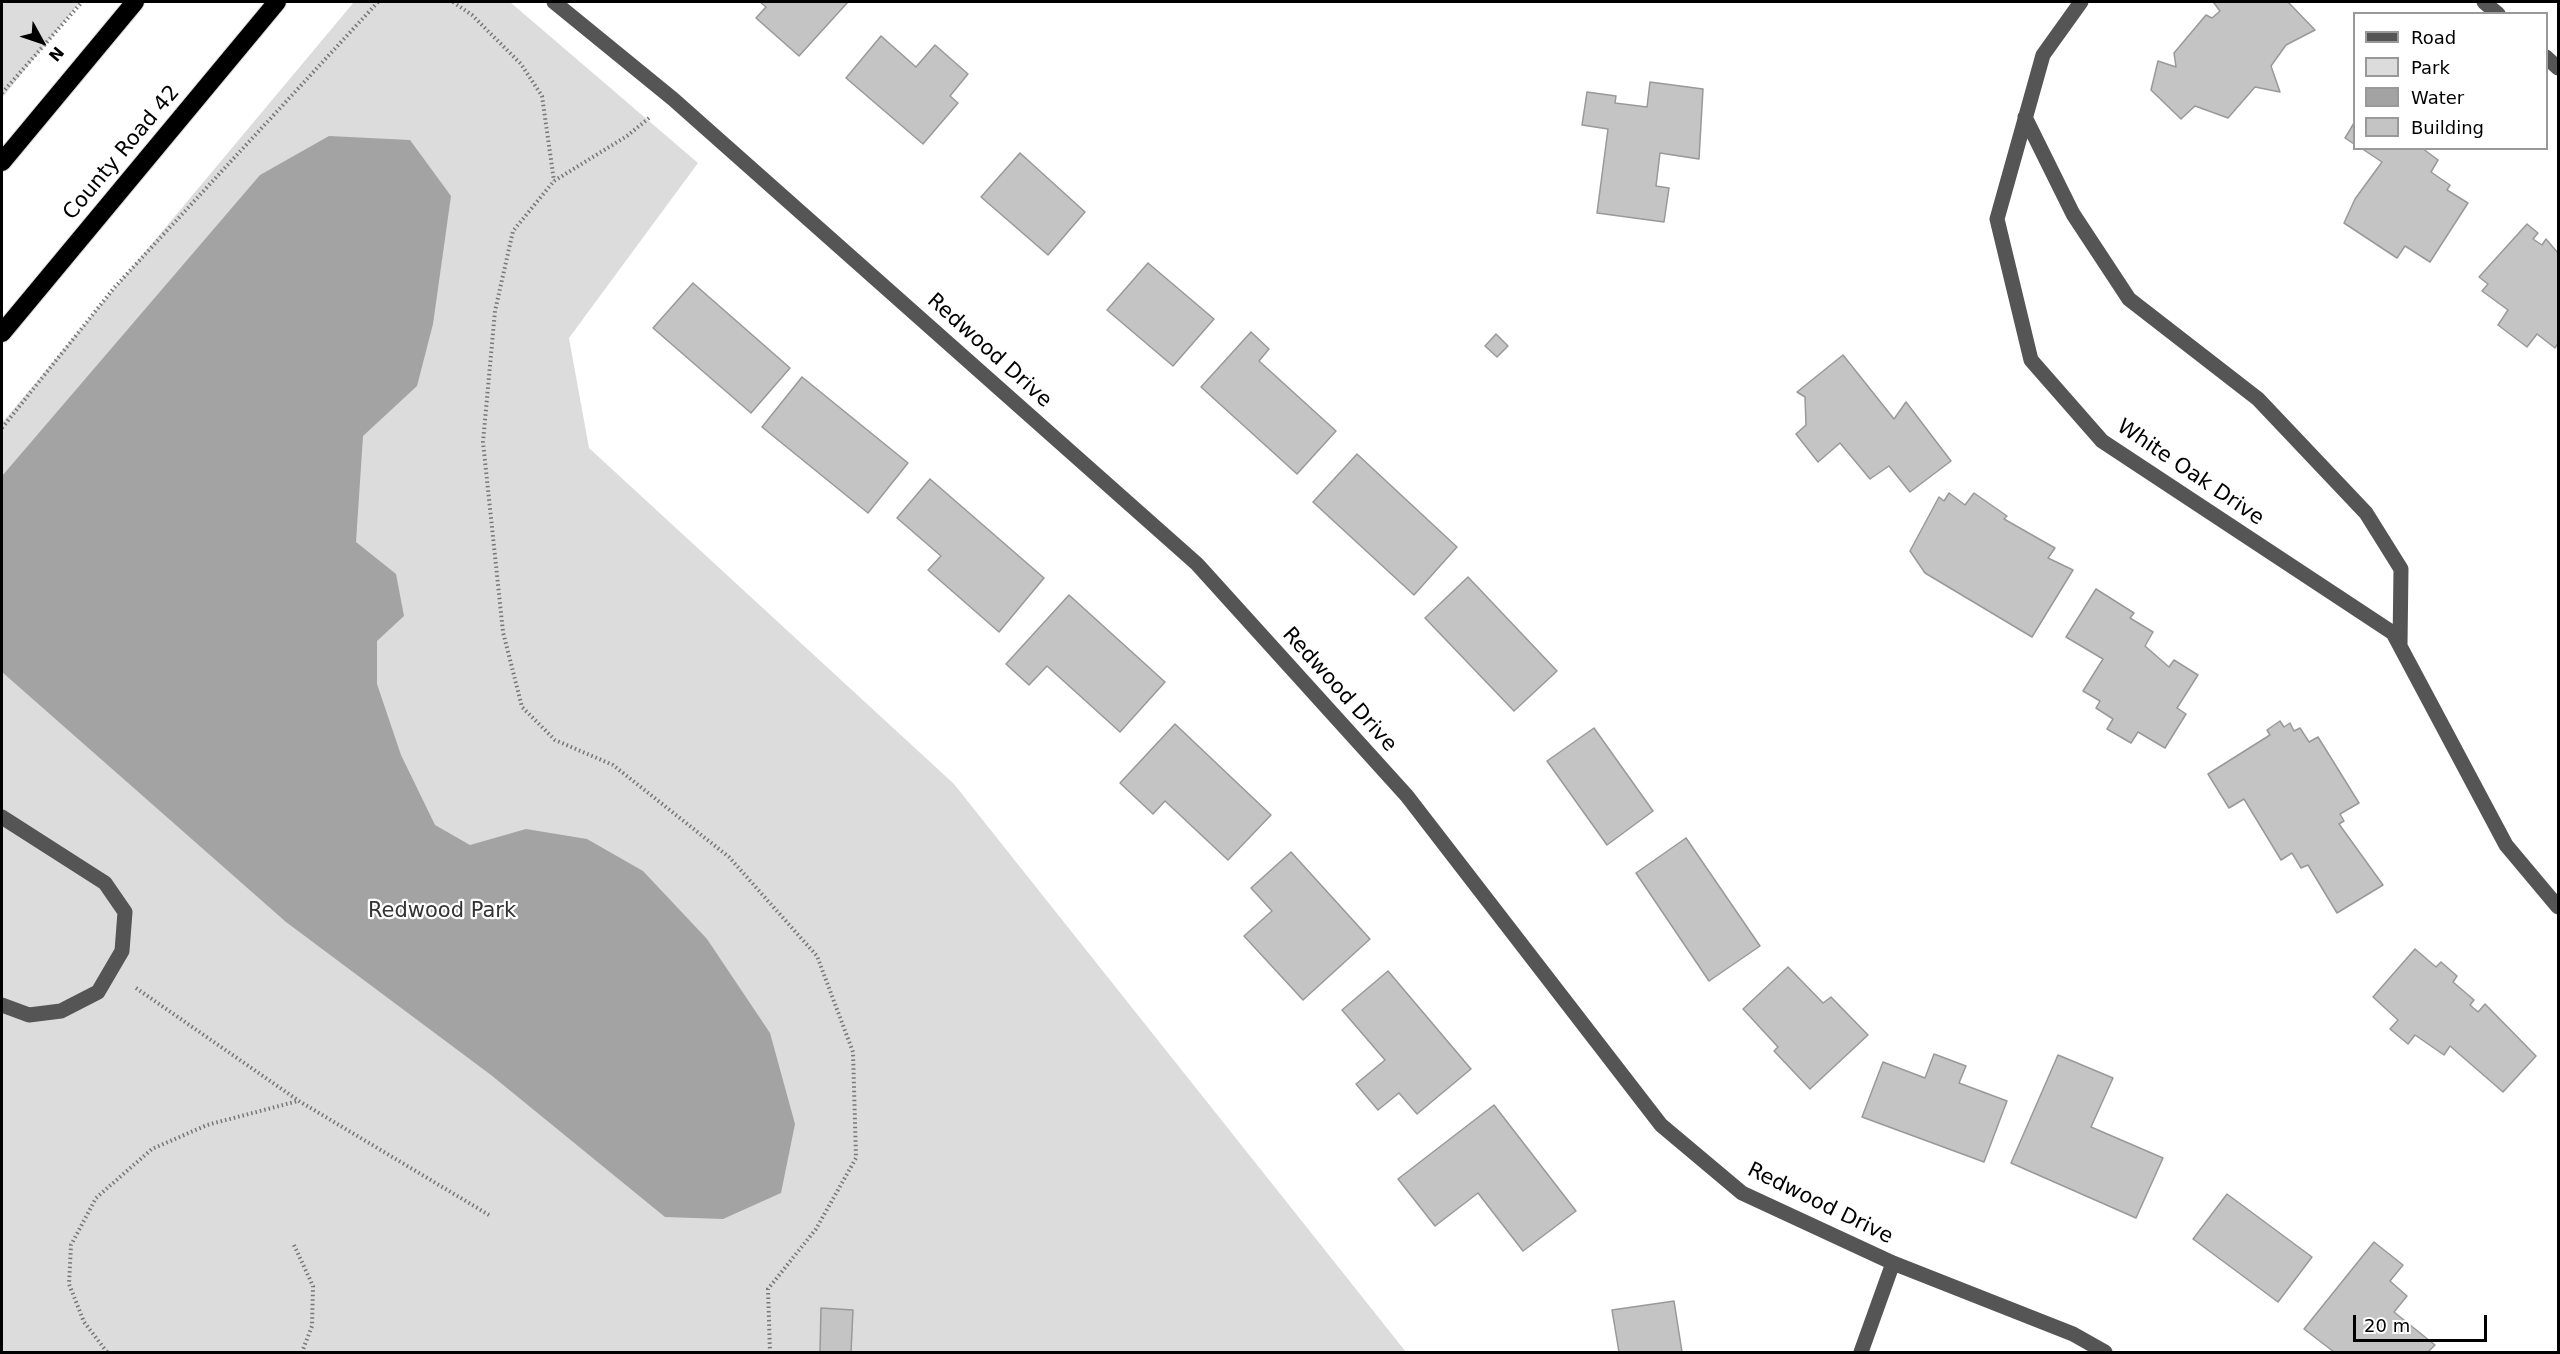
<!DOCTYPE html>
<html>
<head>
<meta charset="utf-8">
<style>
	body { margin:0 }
	#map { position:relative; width:2560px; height:1354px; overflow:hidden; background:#fff; font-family:"DejaVu Sans",sans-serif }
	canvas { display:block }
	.frame { position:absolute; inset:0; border:3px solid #000; pointer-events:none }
	.legend { position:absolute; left:2353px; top:12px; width:195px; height:138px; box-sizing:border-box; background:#fff; border:2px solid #999; margin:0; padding:8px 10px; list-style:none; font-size:18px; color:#000 }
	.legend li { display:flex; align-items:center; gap:12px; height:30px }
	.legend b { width:30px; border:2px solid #999 }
	.north { position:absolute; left:12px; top:12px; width:60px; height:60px; -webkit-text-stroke:4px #fff; paint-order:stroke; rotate:130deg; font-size:16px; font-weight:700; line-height:24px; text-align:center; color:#000 }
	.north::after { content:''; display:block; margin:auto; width:21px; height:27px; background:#000; clip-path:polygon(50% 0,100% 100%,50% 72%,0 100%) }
	.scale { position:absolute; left:2353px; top:1315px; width:134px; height:27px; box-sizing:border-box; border:3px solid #000; border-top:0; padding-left:8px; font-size:18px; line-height:21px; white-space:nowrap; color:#000; -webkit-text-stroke:4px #fff; paint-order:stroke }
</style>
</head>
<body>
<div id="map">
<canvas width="2560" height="1354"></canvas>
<div class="frame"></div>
<ul class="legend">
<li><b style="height:8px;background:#555"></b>Road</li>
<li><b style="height:16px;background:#dcdcdc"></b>Park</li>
<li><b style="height:16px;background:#a3a3a3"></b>Water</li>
<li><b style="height:16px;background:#c4c4c4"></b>Building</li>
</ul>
<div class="north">N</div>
<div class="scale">20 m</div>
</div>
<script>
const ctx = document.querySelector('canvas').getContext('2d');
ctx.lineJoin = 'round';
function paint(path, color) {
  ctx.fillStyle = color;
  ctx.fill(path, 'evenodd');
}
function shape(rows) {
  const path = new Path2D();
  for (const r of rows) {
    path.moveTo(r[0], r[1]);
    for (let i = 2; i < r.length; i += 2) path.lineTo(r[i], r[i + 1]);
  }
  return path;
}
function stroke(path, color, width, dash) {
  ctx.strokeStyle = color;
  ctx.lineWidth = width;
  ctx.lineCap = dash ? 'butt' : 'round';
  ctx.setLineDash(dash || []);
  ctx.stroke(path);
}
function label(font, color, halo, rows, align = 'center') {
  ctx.font = font + ' "DejaVu Sans",sans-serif';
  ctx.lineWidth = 4.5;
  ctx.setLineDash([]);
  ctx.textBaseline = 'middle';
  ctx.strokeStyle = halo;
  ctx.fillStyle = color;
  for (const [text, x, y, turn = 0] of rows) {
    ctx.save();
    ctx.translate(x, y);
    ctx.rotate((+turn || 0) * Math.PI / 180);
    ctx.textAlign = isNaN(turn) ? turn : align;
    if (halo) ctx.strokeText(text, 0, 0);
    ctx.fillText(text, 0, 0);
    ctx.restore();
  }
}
paint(shape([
	[2,2,80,2,2,98],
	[354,2,510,2,698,163,569,338,589,448,954,784,1406,1352,2,1352,2,423]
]), '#dcdcdc');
paint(shape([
	[329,136,410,140,451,196,433,324,417,386,363,436,356,542,396,574,404,616,377,641,377,684,401,755,435,825,470,845,526,829,587,839,643,871,707,939,770,1033,795,1124,781,1193,723,1219,665,1217,491,1075,286,922,2,672,2,476,260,175]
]), '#a3a3a3');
const building = shape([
	[760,2,848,2,799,56,756,18,766,7,760,2],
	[2215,2,2288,2,2315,30,2286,45,2271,66,2280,92,2255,87,2228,118,2195,106,2181,119,2151,90,2158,61,2176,67,2174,53,2206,15,2212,18,2220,11,2214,3,2215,2],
	[881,36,916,67,935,45,968,74,950,96,958,103,923,144,846,78,881,36],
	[1650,82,1703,89,1699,159,1660,153,1656,186,1669,188,1664,222,1597,213,1608,129,1582,125,1587,92,1616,96,1615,103,1647,107,1650,82],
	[2354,123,2354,144,2345,138,2354,123],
	[2361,148,2422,148,2438,160,2431,172,2450,185,2447,190,2468,203,2430,262,2405,246,2397,258,2344,223,2355,199,2382,162,2361,148],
	[1020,153,1085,212,1048,255,981,197,1020,153],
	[2527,224,2538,233,2533,239,2542,245,2546,239,2558,253,2558,343,2555,348,2537,334,2527,347,2498,325,2508,310,2482,291,2488,284,2479,277,2527,224],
	[1148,263,1214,319,1173,366,1107,310,1148,263],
	[693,283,790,368,751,413,653,328,693,283],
	[1251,332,1269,349,1259,361,1336,431,1297,474,1201,387,1251,332],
	[1496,334,1508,346,1497,357,1485,346,1496,334],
	[1843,355,1894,419,1906,402,1951,461,1910,492,1889,466,1870,479,1840,443,1818,462,1796,434,1806,425,1805,397,1797,392,1843,355],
	[802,377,908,463,868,513,762,427,802,377],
	[1357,454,1457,547,1414,595,1313,502,1357,454],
	[930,479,1044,578,999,632,928,570,941,556,897,518,930,479],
	[1949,493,1965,505,1974,493,2007,516,2004,519,2055,548,2048,558,2073,570,2032,637,1925,573,1910,551,1939,497,1944,501,1949,493],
	[1468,577,1557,671,1514,711,1425,618,1468,577],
	[2096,589,2134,613,2130,618,2153,632,2145,646,2169,667,2174,660,2198,675,2177,708,2186,714,2165,748,2138,732,2131,743,2107,729,2113,719,2096,708,2100,701,2083,691,2103,659,2066,637,2096,589],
	[1069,595,1165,682,1120,732,1047,666,1029,685,1006,664,1069,595],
	[2280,721,2284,727,2290,723,2294,731,2300,728,2309,742,2318,737,2359,803,2340,814,2344,821,2339,824,2383,885,2337,913,2308,865,2301,868,2292,853,2281,860,2244,799,2229,808,2208,774,2270,735,2267,730,2280,721],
	[1175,724,1271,815,1228,860,1165,801,1153,814,1120,783,1175,724],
	[1594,728,1653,811,1607,845,1547,761,1594,728],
	[1686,838,1760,946,1709,981,1636,873,1686,838],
	[1291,852,1370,939,1303,1000,1244,936,1272,911,1251,888,1291,852],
	[2415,949,2436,967,2441,962,2457,976,2453,982,2474,1000,2470,1005,2478,1012,2485,1004,2536,1056,2503,1092,2450,1046,2444,1055,2415,1035,2408,1044,2390,1029,2398,1020,2373,997,2415,949],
	[1788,967,1823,1003,1831,997,1868,1035,1810,1089,1774,1051,1778,1047,1743,1009,1788,967],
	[1388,971,1471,1069,1417,1114,1399,1093,1378,1110,1356,1084,1385,1060,1342,1010,1388,971],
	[1934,1054,1966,1066,1959,1083,2007,1101,1984,1162,1862,1117,1883,1062,1925,1078,1934,1054],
	[2058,1055,2113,1078,2091,1127,2163,1158,2136,1218,2011,1163,2058,1055],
	[1494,1105,1576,1211,1523,1251,1478,1193,1435,1226,1398,1179,1494,1105],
	[2227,1194,2312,1257,2278,1302,2193,1239,2227,1194],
	[2374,1242,2403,1265,2390,1281,2407,1296,2394,1312,2435,1345,2428,1352,2334,1352,2304,1329,2374,1242],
	[1674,1301,1682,1352,1619,1352,1612,1310,1674,1301],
	[821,1308,853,1310,851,1352,820,1352,821,1308]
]);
paint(building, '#c4c4c4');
stroke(building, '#999', 1.5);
const highway = shape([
	[2,162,135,2],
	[2,333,277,2]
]);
stroke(highway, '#dbdbdb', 20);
stroke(shape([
	[453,2,472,15,521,64,542,96,554,181],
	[2,93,82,2],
	[649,118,627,136,554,181,513,231,495,311,483,442,503,632,522,707,555,740,613,765,729,857,817,956,853,1052,856,1158,816,1229,768,1289,770,1352],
	[2,428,114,288,378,2],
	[136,988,299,1101,489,1215],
	[294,1245,313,1286,312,1326,302,1352],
	[107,1352,84,1322,69,1284,71,1245,96,1198,152,1149,207,1125,298,1101]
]), '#777', 4, [1.5, 3]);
stroke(shape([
	[554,2,673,99,1197,564,1407,796,1661,1125,1742,1193,1893,1263,2073,1334,2105,1352],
	[2081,2,2043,55,1997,219,2031,360,2102,441,2393,633,2506,845,2558,907],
	[2484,2,2498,14],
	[2546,57,2558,68],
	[2025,117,2073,214,2129,299,2258,399,2366,513,2401,569,2400,645],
	[2,817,105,883,125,912,122,951,98,992,61,1011,29,1015,2,1005],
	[1861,1352,1893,1263]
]), '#555', 15);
stroke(highway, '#000', 18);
label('21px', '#000', '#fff', [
	["County Road 42",122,153,-50],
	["Redwood Drive",989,351,42],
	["White Oak Drive",2190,473,34],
	["Redwood Drive",1339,690,48],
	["Redwood Drive",1820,1204,26]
]);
label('21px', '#333', '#fff', [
	["Redwood Park",442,912]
]);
</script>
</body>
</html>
